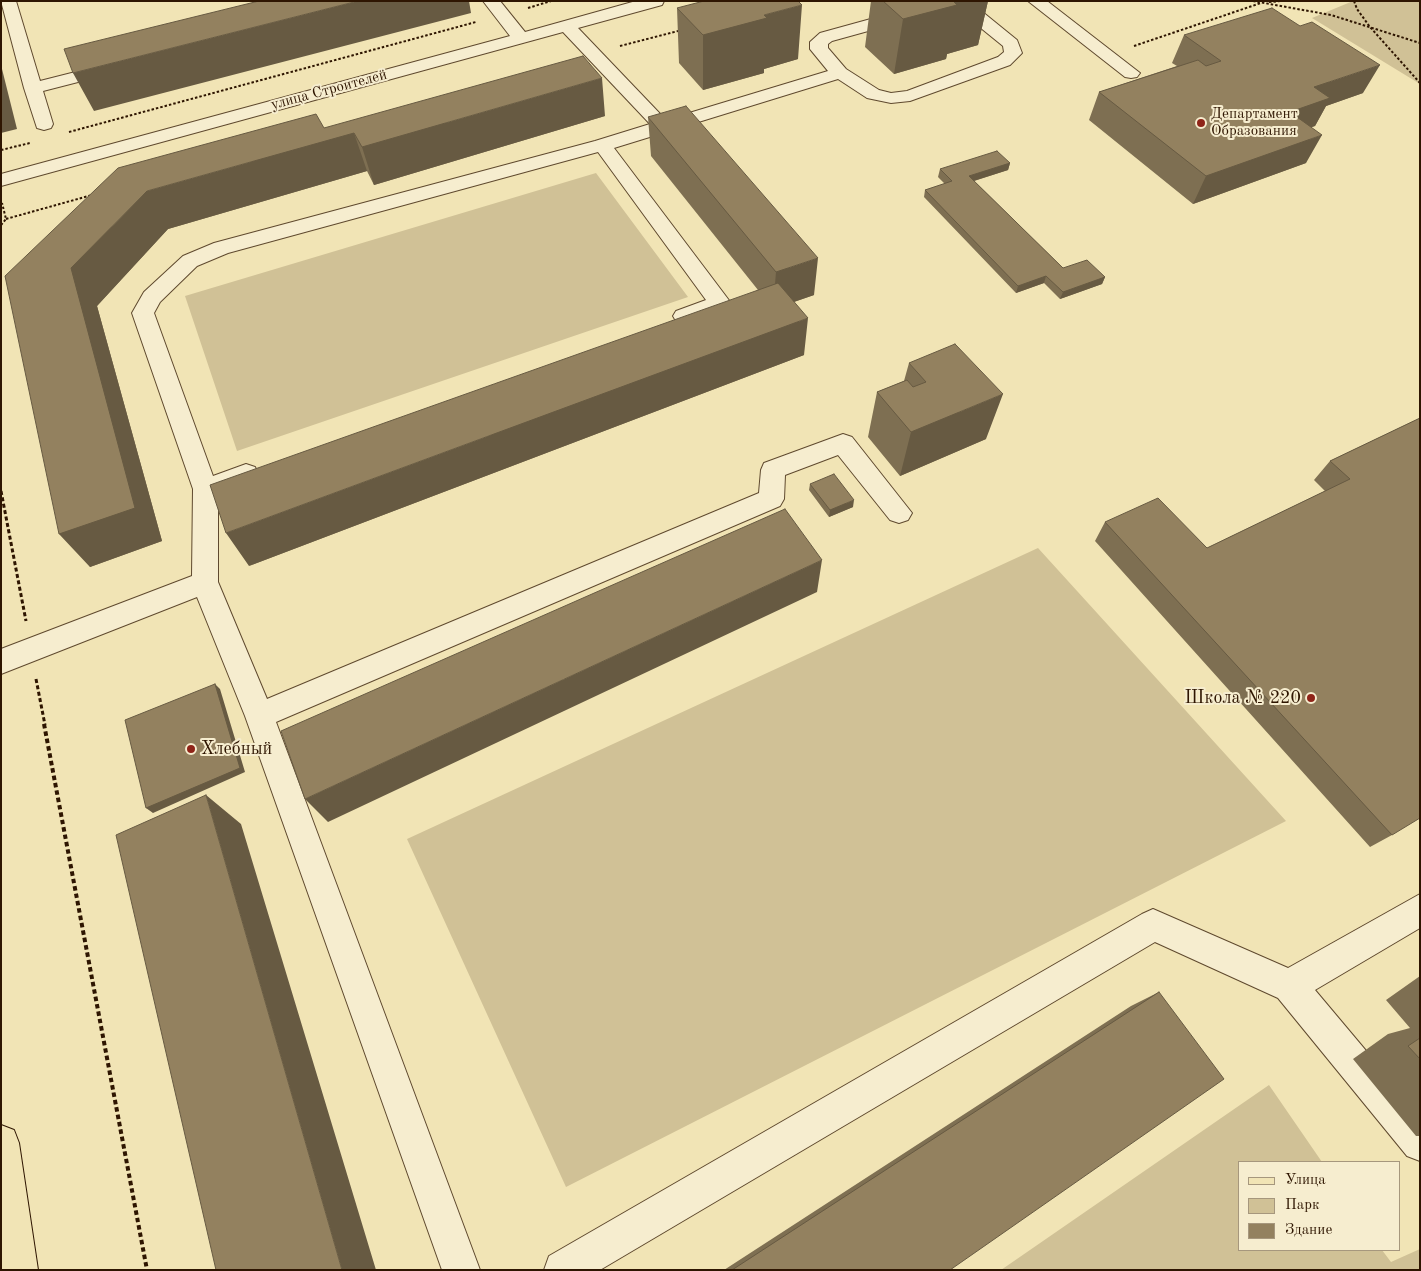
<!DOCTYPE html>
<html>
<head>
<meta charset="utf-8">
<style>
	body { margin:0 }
	#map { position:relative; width:1421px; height:1271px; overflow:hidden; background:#f1e4b5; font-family:"Old Standard TT",serif }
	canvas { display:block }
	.frame { position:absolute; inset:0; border:2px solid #2e1501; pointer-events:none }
	.legend { position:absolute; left:1238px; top:1161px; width:162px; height:90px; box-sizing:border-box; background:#f6edcf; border:1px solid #a6977d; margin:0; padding:6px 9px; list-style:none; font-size:15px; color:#2e1501 }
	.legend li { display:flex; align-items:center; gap:10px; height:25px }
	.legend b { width:25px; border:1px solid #a6977d }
</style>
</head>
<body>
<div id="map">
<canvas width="1421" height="1271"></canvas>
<div class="frame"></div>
<ul class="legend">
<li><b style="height:6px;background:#f1e4b5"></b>Улица</li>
<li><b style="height:14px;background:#d0c196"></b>Парк</li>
<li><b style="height:14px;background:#93815f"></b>Здание</li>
</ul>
</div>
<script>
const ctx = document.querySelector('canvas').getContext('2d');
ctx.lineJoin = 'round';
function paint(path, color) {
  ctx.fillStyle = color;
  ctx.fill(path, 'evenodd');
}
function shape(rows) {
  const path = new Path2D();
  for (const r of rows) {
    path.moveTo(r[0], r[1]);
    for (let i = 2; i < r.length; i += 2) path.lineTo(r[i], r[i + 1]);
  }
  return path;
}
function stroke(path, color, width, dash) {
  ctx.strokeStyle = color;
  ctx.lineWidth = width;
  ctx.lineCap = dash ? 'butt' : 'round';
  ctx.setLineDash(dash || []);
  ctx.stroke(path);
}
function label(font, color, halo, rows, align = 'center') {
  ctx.font = font + ' "Old Standard TT",serif';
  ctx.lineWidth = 4;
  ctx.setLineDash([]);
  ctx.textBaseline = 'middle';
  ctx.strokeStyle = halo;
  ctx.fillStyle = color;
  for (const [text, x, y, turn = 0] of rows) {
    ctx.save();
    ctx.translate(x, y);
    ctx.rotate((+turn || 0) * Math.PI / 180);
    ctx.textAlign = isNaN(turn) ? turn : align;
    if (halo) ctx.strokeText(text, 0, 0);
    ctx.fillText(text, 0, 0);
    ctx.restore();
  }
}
paint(shape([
	[1353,1,1420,1,1420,84,1312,18],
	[596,173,688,297,237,451,185,296],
	[1038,548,1286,821,566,1187,407,839],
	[1269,1085,1322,1162,1240,1162,1240,1250,1382,1250,1391,1262,1420,1249,1420,1270,1001,1270]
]), '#d0c196');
const minor = shape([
	[1,1,16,1,40,81,111,63,117,64,120,68,117,72,43,91,53,124,51,128,44,130,37,128,24,88,1,1],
	[483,1,500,1,525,32,636,1,664,1,662,5,578,28,666,120,828,71,810,49,810,42,820,33,936,1,969,1,1017,40,1022,53,1010,65,910,101,891,103,867,98,838,79,614,148,731,303,728,308,692,321,684,324,676,321,673,316,676,311,706,300,598,152,228,253,197,266,160,302,154,313,213,476,246,464,255,467,258,474,255,481,218,495,218,582,267,699,759,493,761,470,764,463,843,434,852,437,912,513,908,520,899,523,890,520,838,455,785,475,784,499,780,506,276,722,480,1270,442,1270,245,716,197,597,1,674,1,649,192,576,193,489,132,313,144,292,183,256,214,243,595,141,650,124,563,32,1,186,1,174,510,36,483,1],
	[955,7,1003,46,1004,52,998,57,907,91,891,93,879,90,846,69,828,48,828,44,832,41,955,7],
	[1028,1,1047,1,1140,73,1137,77,1131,78,1125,77,1028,1],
	[1420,894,1420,928,1315,990,1420,1115,1420,1161,1407,1156,1278,998,1155,942,600,1270,544,1270,549,1256,1142,914,1153,909,1288,968,1420,894]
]);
const major = shape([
	[1,1125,14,1130,19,1143,38,1270,1,1270,1,1125]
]);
stroke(minor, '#5f492e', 2);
stroke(major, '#2e1501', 2);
stroke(shape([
	[1253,1,1331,15,1420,43],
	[1354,1,1357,9,1370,27,1420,83],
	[1269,2,1282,1],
	[528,8,551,1],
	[620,46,682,30],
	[1134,46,1261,3],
	[69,132,476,22],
	[1,150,30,143],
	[6,219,92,195],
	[1,225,6,219,2,203]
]), '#2e1501', 2, [2.5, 2]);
stroke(shape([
	[1,491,26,621],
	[36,679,45,725]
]), '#2e1501', 3, [4, 2.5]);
stroke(shape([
	[44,724,147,1270]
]), '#2e1501', 4, [4.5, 3]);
paint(minor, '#f6edcf');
paint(major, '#f1e4b5');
paint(shape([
	[871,1,988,1,978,45,947,54,946,59,894,74,865,47],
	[677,8,798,59,764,69,764,73,703,90,679,63],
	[1184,35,1363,93,1326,106,1315,126,1311,127,1306,163,1193,204,1089,120,1099,92,1177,66,1172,63],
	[605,116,374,185,367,171,168,229,97,306,162,541,90,567,5,276,324,128],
	[648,117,814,295,794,302,804,355,249,566,758,290,651,156],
	[1010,163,1008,170,974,181,1063,268,1105,277,1102,284,1060,299,1044,283,1016,293,924,197,925,190,945,184,938,177,940,169],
	[909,363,986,439,900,476,868,437,877,392,904,381],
	[1420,418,1392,835,1370,847,1095,541,1105,522,1207,548,1325,491,1314,480,1330,461],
	[810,484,853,507,829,517,809,490],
	[1420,976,1420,1136,1416,1136,1353,1059,1388,1034,1410,1028,1386,1000],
	[1159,992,950,1270,724,1270,1131,1006]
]), '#7e6f52');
paint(shape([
	[358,1,469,1,471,13,94,111,73,73],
	[953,1,988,1,978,45,947,54,946,59,894,74,903,19],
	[802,5,798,59,764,69,764,73,703,90,703,35,764,15],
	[1,65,17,129,1,133],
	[1380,65,1363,93,1326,106,1315,126,1275,140,1290,112,1314,87],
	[602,78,605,116,374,185,362,147],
	[354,133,367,171,168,229,97,306,162,541,90,567,59,534,71,268,147,191],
	[1322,135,1306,163,1193,204,1206,176],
	[1010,163,1008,170,967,183,969,176],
	[818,258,814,295,773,309,776,272],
	[1046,276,1044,283,1016,293,1018,286],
	[1105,277,1102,284,1060,299,1063,292],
	[808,318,804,355,249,566,226,533],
	[1003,394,986,439,900,476,911,432],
	[854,500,853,507,829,517,830,510],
	[822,560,817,592,328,822,305,799],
	[215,684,220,689,245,772,153,813,146,808],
	[206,795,241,824,376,1270,342,1270]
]), '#675a42');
const building = shape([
	[259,1,358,1,73,73,64,49,259,1],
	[704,1,798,1,802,5,764,15,767,18,703,35,677,8,704,1],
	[883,1,953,1,957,5,903,19,883,1],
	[1272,8,1300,26,1312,22,1380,65,1314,87,1330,98,1290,112,1322,135,1206,176,1099,92,1198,60,1206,66,1221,61,1184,35,1272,8],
	[583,56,602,78,362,147,354,133,147,191,71,268,135,508,59,534,5,276,118,168,316,114,324,128,583,56],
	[686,106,818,258,776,272,648,117,686,106],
	[997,151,1010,163,969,176,1063,268,1087,260,1105,277,1063,292,1046,276,1018,286,925,190,952,181,940,169,997,151],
	[778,283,808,318,226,533,210,485,778,283],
	[955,344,1003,394,911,432,877,392,907,380,913,387,926,382,909,363,955,344],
	[1420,418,1420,818,1392,835,1105,522,1158,498,1207,548,1350,479,1330,461,1420,418],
	[834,474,854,500,830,510,810,484,834,474],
	[785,509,822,560,305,799,281,731,785,509],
	[215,684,240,768,146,808,125,720,215,684],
	[206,795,342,1270,216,1270,116,835,206,795],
	[1159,992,1224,1079,950,1270,732,1270,1159,992],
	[1420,1038,1420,1059,1408,1046,1420,1038]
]);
paint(building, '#93815f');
stroke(building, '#675a42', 1);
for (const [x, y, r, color] of [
	[1201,123,5,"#8f2418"],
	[1311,698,5,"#8f2418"],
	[191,749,5,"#8f2418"]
]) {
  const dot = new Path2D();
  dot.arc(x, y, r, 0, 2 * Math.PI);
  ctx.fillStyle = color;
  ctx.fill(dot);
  stroke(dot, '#f6edcf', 2);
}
label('15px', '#2e1501', '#f6edcf', [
	["улица Строителей",329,90,-15]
]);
label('15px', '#2e1501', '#f6edcf', [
	["Департамент",1211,114],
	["Образования",1211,131]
], 'left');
label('18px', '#2e1501', '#f6edcf', [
	["Школа № 220",1301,698],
	["Хлебный",201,749,"left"]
], 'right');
</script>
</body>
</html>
